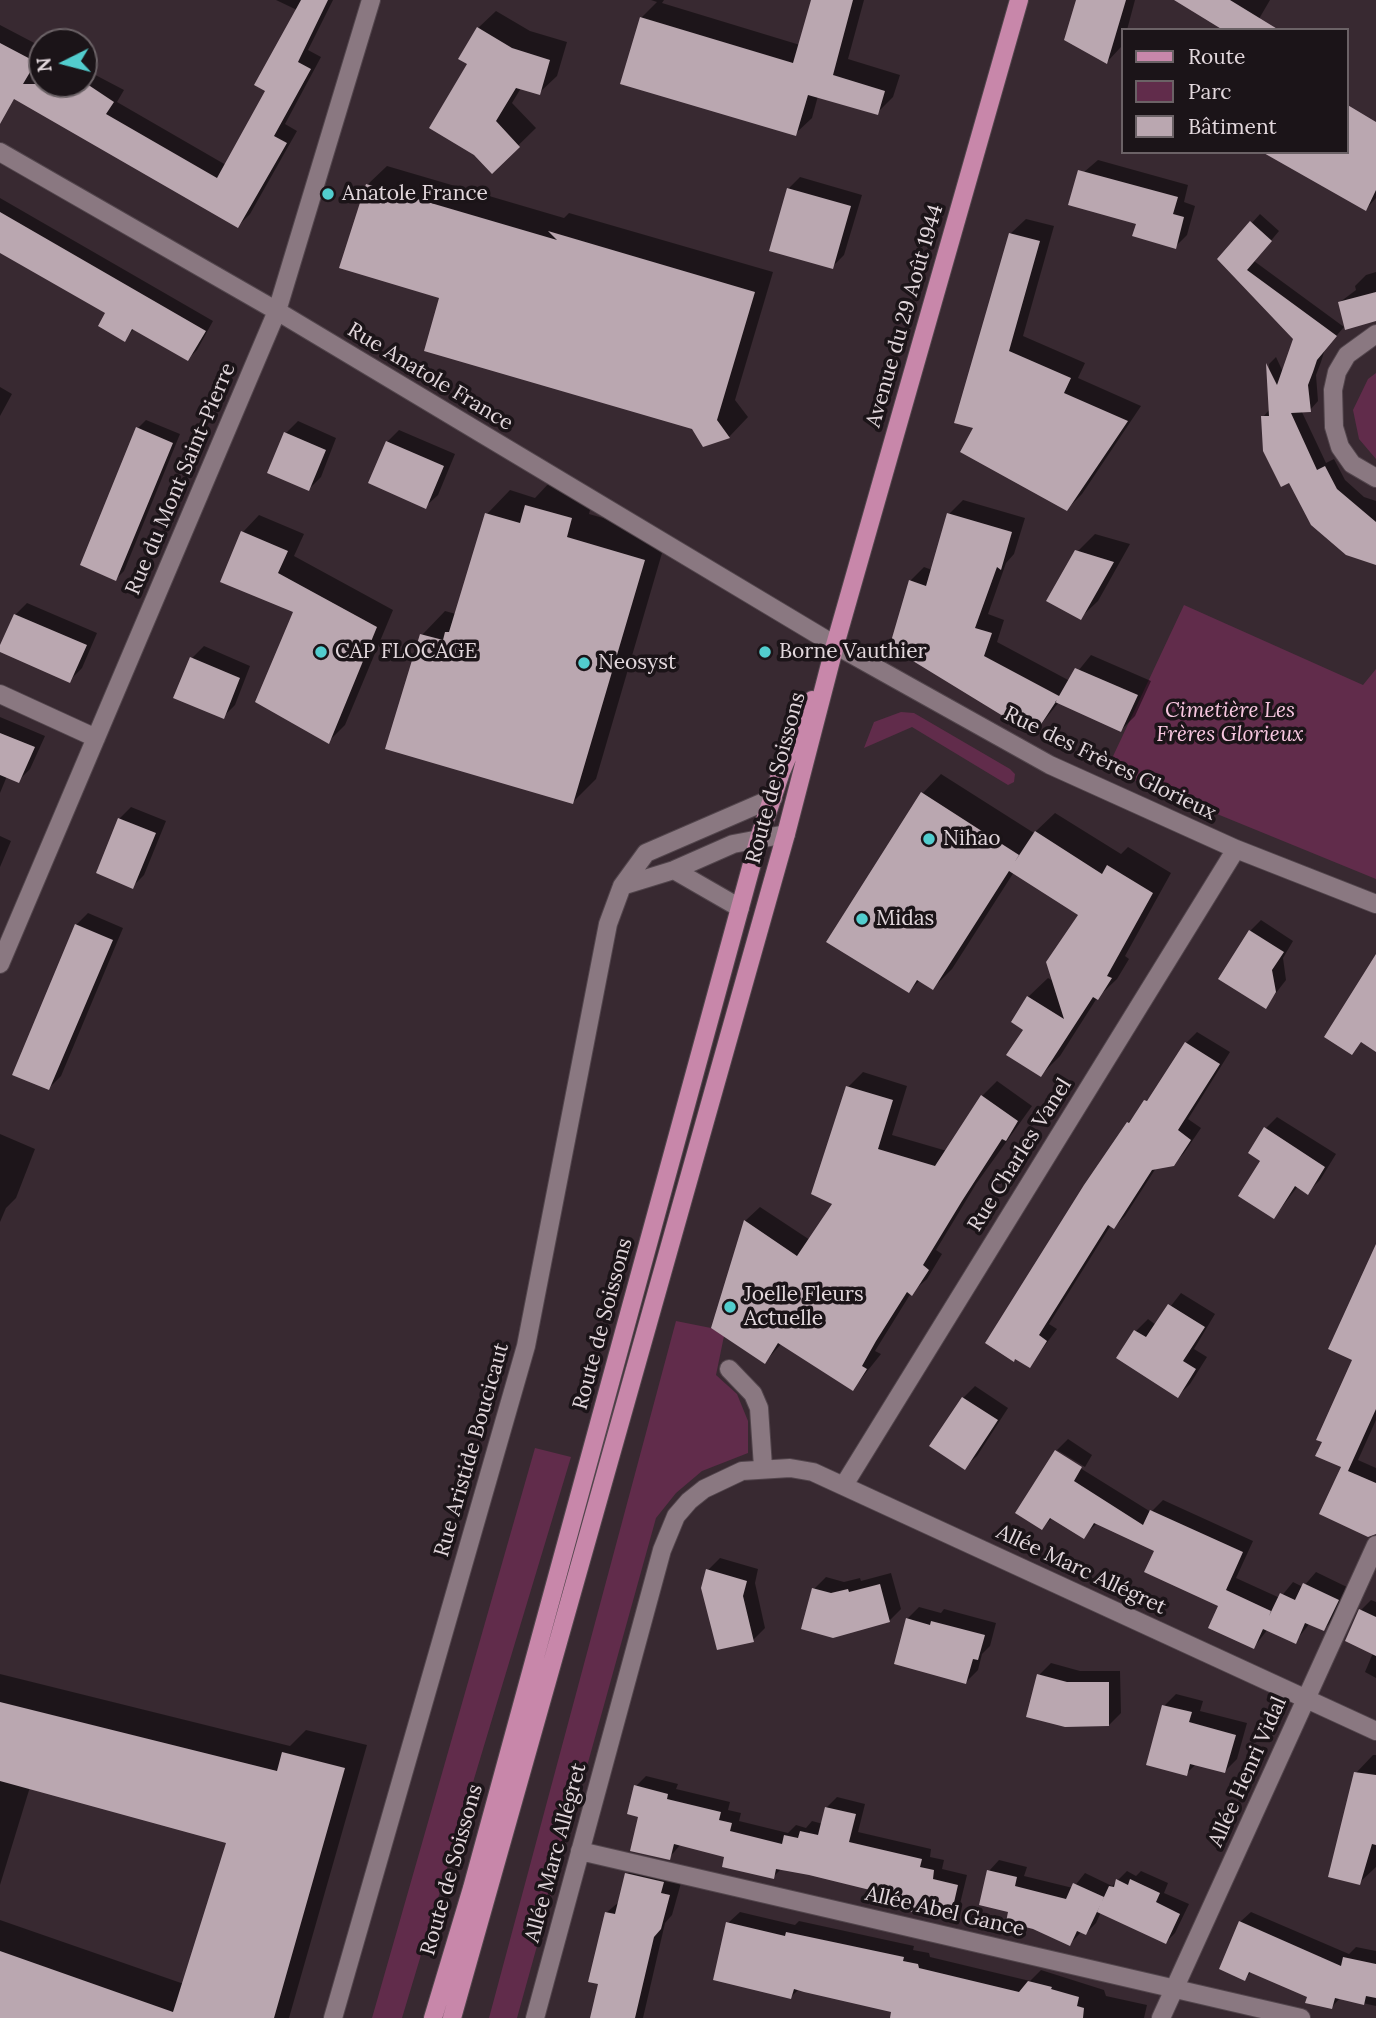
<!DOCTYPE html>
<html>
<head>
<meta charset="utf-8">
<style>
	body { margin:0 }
	#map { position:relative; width:1376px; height:2018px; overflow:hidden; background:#382931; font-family:Lora,serif }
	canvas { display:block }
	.legend { position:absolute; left:1121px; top:28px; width:228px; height:126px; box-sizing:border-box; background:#1b1418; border:2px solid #6b6266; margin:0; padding:9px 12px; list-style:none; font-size:21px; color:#e2d7dc }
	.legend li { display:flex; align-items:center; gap:14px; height:35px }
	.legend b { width:35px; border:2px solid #6b6266 }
	.north { position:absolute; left:28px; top:28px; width:70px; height:70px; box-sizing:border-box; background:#1b1418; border:2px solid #6b6266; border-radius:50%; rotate:264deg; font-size:19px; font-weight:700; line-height:28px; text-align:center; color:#e2d7dc }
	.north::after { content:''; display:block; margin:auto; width:24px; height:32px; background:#52cdce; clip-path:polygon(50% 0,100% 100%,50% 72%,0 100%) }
</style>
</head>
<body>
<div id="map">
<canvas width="1376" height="2018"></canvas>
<ul class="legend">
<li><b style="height:9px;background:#c887aa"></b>Route</li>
<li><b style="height:19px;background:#612c4b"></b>Parc</li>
<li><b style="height:19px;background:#baa7b0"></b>Bâtiment</li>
</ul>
<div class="north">N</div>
</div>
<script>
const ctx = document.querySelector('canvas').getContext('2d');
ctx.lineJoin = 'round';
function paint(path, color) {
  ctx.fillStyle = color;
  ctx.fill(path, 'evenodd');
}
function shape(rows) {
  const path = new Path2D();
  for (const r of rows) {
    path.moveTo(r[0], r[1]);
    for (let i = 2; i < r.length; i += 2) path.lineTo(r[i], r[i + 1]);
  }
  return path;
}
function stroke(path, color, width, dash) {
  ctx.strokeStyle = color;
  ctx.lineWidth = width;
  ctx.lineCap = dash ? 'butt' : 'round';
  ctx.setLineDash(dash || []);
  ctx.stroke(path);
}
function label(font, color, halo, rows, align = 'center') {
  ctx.font = font + ' Lora,serif';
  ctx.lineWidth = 7;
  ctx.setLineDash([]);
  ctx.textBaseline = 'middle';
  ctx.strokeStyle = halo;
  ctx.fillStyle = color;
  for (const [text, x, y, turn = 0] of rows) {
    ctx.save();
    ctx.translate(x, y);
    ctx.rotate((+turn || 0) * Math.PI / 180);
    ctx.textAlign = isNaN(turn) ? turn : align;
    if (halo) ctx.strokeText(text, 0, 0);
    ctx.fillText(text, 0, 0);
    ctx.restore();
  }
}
paint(shape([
	[1376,373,1376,459,1359,439,1353,410,1368,379],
	[1184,605,1363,685,1376,669,1376,879,1107,769],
	[901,712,914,713,1010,769,1015,774,1014,782,1008,785,912,727,864,748,874,722],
	[676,1321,711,1328,724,1336,716,1375,737,1394,748,1421,748,1453,702,1471,676,1493,656,1518,517,2018,489,2018],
	[535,1448,571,1457,402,2018,372,2018]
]), '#612c4b');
paint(shape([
	[276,0,333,0,308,50,321,57,285,124,297,131,250,214,238,226,0,90,0,25,42,47,42,84,84,84,84,69,124,90,117,102,226,165,268,90,297,10],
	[651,0,664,0,662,3,800,45,813,0,864,0,848,59,900,75,893,97,877,113,818,96,812,118,795,134,641,18,657,2],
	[1077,0,1135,0,1127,30,1122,30,1121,47,1107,62],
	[1177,0,1270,0,1256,24],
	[496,11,530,31,567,42,557,76,539,93,521,88,512,103,536,128,492,171,475,154,469,64,478,28],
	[1376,146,1376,198,1366,209,1346,152],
	[1098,160,1188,185,1184,202,1195,206,1187,235,1175,247,1077,178],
	[387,166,564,218,569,213,773,272,735,400,748,417,729,437,704,445,693,428,442,297,367,185],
	[800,177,862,195,844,255,832,267,788,189],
	[0,198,213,321,197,350,188,359,135,328,124,339,108,312,0,251],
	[1260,214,1279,231,1254,261,1344,327,1325,349,1321,362,1316,375,1318,401,1310,410,1301,410,1326,463,1334,459,1345,480,1364,497,1376,501,1376,563,1263,417,1270,409,1269,364,1276,357,1283,372,1295,339,1219,259],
	[1026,219,1054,226,1023,336,1085,363,1078,378,1141,406,1082,494,1067,509,975,427,1010,234],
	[1376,272,1376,320,1340,302,1356,290,1355,286,1366,275],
	[0,387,12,394,0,416],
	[146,420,180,434,124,571,116,579,138,428],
	[298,421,336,438,321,477,309,489,286,433],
	[399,430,455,454,438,495,426,506,387,442],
	[550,482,594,494,589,514,667,536,596,779,573,802,422,635,445,611,456,614,487,514,510,490,535,498],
	[963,500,1025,518,1014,554,1006,563,988,614,1004,620,997,642,1070,681,1091,655,1151,681,1135,716,1121,730,1059,702,1034,733,910,581,924,567,932,570,949,514],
	[259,515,304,534,294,556,393,610,345,725,328,742,296,612,243,532],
	[1095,534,1130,544,1098,601,1080,618,1077,552],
	[27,603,97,633,82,668,70,680,0,650,15,615],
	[204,646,250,666,235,705,223,717,192,658],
	[0,717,45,736,30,769,18,781,7,776,0,793],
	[941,774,1034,833,1055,813,1121,854,1128,847,1171,873,1125,956,1129,959,1117,979,1097,998,1060,1056,1041,1075,1025,1029,1028,997,1048,978,1055,982,1080,915,1014,872,952,969,933,988,920,980,909,991,922,794],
	[131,807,166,821,144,875,133,886,119,819],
	[0,836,11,841,0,867],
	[88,913,123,928,61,1076,49,1088,76,925],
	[1261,920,1293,941,1283,958,1286,980,1265,1007,1250,931],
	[1197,1032,1230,1052,1188,1119,1201,1128,1184,1153,1173,1165,1156,1168,1125,1216,1114,1227,1111,1225,1049,1324,1057,1329,1030,1366,987,1342,1128,1123,1155,1091,1186,1043],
	[863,1072,907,1086,892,1135,947,1151,982,1096,997,1081,1032,1106,976,1184,936,1250,942,1254,927,1279,911,1293,875,1351,881,1354,853,1389,782,1343,765,1362,745,1221,760,1207,810,1240,835,1203,848,1087],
	[1277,1117,1336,1154,1320,1180,1308,1192,1298,1186,1274,1217,1262,1160,1265,1129],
	[0,1134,35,1149,16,1198,6,1208,0,1222],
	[1376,1252,1376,1420,1358,1460,1376,1468,1376,1501,1343,1466,1355,1359],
	[1181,1293,1215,1314,1194,1349,1207,1357,1190,1384,1178,1396,1119,1358,1136,1331,1148,1319,1156,1325],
	[975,1386,1008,1408,977,1456,965,1467,931,1445,963,1398],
	[1068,1439,1092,1455,1085,1467,1057,1450],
	[1056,1453,1151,1512,1163,1500,1253,1541,1236,1578,1280,1598,1293,1582,1303,1587,1316,1572,1349,1588,1335,1618,1324,1629,1310,1623,1295,1642,1268,1629,1254,1647,1221,1605,1156,1550,1097,1523,1083,1537,1053,1517,1042,1528],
	[720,1558,758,1569,755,1583,765,1628,753,1640,708,1570],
	[891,1573,901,1609,889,1621,814,1589,826,1577,844,1582,860,1578,861,1581],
	[1371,1600,1376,1602,1376,1678,1365,1672,1373,1653,1361,1610],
	[919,1607,941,1613,944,1609,996,1623,990,1646,982,1654,978,1670,966,1682,907,1619],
	[1051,1663,1080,1671,1120,1671,1121,1713,1109,1725,1039,1675],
	[0,1674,290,1746,306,1730,367,1745,289,2018,0,2018,0,1920,184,1984,228,1842,30,1787,0,1885],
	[1176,1694,1203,1701,1200,1711,1247,1723,1237,1759,1225,1771,1196,1764,1186,1774,1164,1706],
	[1373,1755,1376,1755,1376,1867,1359,1883,1356,1773],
	[646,1776,678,1784,676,1789,730,1802,728,1810,741,1813,739,1821,788,1833,796,1825,806,1828,812,1821,823,1824,826,1808,837,1797,865,1804,858,1832,931,1849,930,1857,944,1860,942,1869,967,1875,959,1908,949,1918,872,1888,782,1868,773,1877,726,1855,681,1844,669,1858,640,1816,636,1786],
	[999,1860,1027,1867,1024,1876,1073,1888,1085,1873,1112,1886,1127,1871,1136,1876,1141,1871,1168,1883,1164,1893,1189,1904,1175,1933,1166,1942,1101,1912,1096,1923,1086,1933,1082,1931,1070,1944,1010,1911,989,1871],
	[639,1862,681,1883,672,1915,665,1923,643,2018,592,2018,600,1983,606,1913,620,1901,627,1874],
	[740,1912,795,1925,799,1921,914,1946,913,1950,929,1953,930,1957,1030,1981,1041,1970,1104,1990,1106,1996,1147,2005,1144,2018,891,2018,893,2011,799,1989,791,1997,728,1923],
	[1251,1912,1349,1954,1356,1947,1376,1951,1376,2006,1340,1998,1332,2007,1252,1971,1245,1979,1240,1922]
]), '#0007');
paint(shape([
	[301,0,328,0,298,62,311,69,274,136,287,143,238,228,14,99,0,124,0,43,36,62,23,84,87,84,114,102,106,114,217,178,265,91,254,85],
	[811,0,853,0,833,75,885,91,878,115,808,95,796,136,620,84,640,17,793,63],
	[1076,0,1126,0,1107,64,1064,40],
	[1174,0,1230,0,1279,30,1223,30],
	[477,27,512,48,550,60,540,95,516,88,496,121,520,147,492,174,474,155,429,128,467,64,458,59],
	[1346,104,1376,122,1376,190,1366,211,1262,152,1346,152],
	[1078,170,1178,197,1173,214,1184,217,1176,249,1132,236,1136,224,1068,205],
	[366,184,557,240,548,231,755,292,717,420,730,438,703,447,692,429,424,351,439,298,339,268],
	[787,188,851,206,833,269,769,251],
	[0,212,206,331,188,361,132,329,125,342,98,326,105,313,0,253],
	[1250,221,1272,241,1247,270,1337,336,1317,360,1313,372,1308,385,1311,412,1291,413,1317,470,1325,466,1337,489,1376,522,1376,565,1346,555,1311,525,1289,483,1281,487,1263,451,1261,416,1269,416,1266,363,1277,385,1293,339,1217,259],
	[1009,233,1040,241,1009,351,1071,378,1064,393,1128,421,1067,511,960,452,973,428,954,423],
	[1376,292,1376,321,1345,330,1338,302],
	[136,427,173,443,116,581,80,565],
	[284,432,326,450,309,491,267,473],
	[386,441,444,466,426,509,368,483],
	[525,505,572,518,567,537,645,560,573,804,385,749,420,634,443,640,445,632,449,632,485,513,520,523],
	[947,513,1012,532,1001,570,997,567,975,628,992,633,984,656,1059,696,1075,668,1138,695,1121,732,1055,702,1057,700,1034,735,895,650,892,638,909,580,926,586],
	[241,531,288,551,278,573,377,627,329,744,255,702,293,612,220,582],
	[1075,550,1114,562,1081,620,1046,601],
	[14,614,87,645,70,683,0,652,0,645],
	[190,657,240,678,224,719,173,698],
	[0,733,35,747,19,783,0,775],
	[921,792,1019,855,1014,863,1035,831,1102,874,1107,865,1153,893,1107,976,1112,978,1098,1000,1093,997,1041,1077,1006,1055,1023,1030,1011,1022,1027,996,1064,1019,1046,962,1078,915,1009,871,933,990,917,980,909,993,826,942],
	[118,818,156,833,133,889,96,873],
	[75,924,113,940,49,1090,12,1075],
	[1249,930,1284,952,1272,970,1276,992,1266,1009,1218,979],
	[1376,954,1376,1052,1361,1042,1352,1055,1324,1037],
	[1185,1042,1220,1064,1178,1130,1191,1140,1174,1166,1152,1170,1114,1229,1108,1225,1039,1335,1047,1341,1030,1368,1015,1359,1014,1362,985,1343,1084,1185,1127,1122,1129,1123,1144,1100,1147,1101],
	[846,1086,893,1100,878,1149,935,1166,981,1095,1018,1121,1006,1141,1002,1139,962,1201,923,1265,929,1270,912,1296,907,1292,876,1341,862,1366,867,1369,853,1391,778,1343,765,1364,711,1328,744,1220,797,1256,832,1204,811,1194],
	[1264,1127,1325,1167,1308,1195,1295,1186,1274,1219,1238,1196,1260,1161,1248,1153],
	[1376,1244,1376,1409,1348,1471,1376,1483,1376,1534,1368,1537,1319,1514,1341,1467,1315,1456,1322,1442,1316,1440,1352,1360,1328,1349],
	[1168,1304,1205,1327,1183,1361,1196,1369,1178,1398,1116,1358,1134,1330,1146,1337],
	[962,1397,998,1420,965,1470,929,1446],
	[1055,1450,1082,1467,1074,1481,1143,1525,1150,1510,1243,1552,1226,1590,1271,1611,1269,1616,1280,1593,1295,1600,1303,1583,1339,1600,1324,1631,1305,1623,1296,1644,1263,1629,1254,1649,1208,1628,1218,1606,1144,1572,1154,1551,1094,1523,1084,1539,1050,1518,1042,1530,1015,1513],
	[706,1569,747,1581,743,1596,754,1642,717,1650,701,1588],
	[880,1584,890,1622,833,1638,801,1629,812,1588,831,1593,848,1589,849,1592],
	[1359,1609,1376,1617,1376,1656,1345,1641],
	[906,1618,930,1625,931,1621,985,1635,978,1660,973,1659,966,1684,894,1664],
	[1037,1674,1067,1682,1109,1682,1109,1726,1065,1727,1026,1717],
	[0,1702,277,1771,282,1752,345,1768,274,2018,0,2018,0,1951,173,2012,226,1843,0,1781],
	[1162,1705,1192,1712,1189,1722,1236,1735,1225,1773,1190,1764,1187,1776,1146,1765],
	[1354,1772,1376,1775,1376,1845,1372,1844,1360,1885,1328,1877],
	[634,1785,668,1794,667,1799,721,1812,719,1820,732,1823,730,1831,782,1844,784,1835,798,1838,800,1831,818,1835,825,1807,856,1814,849,1842,922,1859,920,1867,934,1870,933,1879,958,1885,950,1920,867,1902,870,1890,809,1875,776,1869,774,1879,722,1867,724,1857,674,1844,670,1860,630,1851,638,1817,627,1814],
	[987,1870,1017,1877,1015,1886,1066,1899,1073,1883,1104,1897,1086,1935,1077,1931,1070,1946,1033,1929,1006,1922,1008,1912,979,1905],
	[625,1873,664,1882,661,1893,670,1895,661,1929,654,1937,635,2018,590,2018,598,1984,588,1982,605,1912,615,1914],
	[1116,1879,1128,1885,1130,1879,1160,1893,1156,1902,1180,1914,1166,1944,1097,1912,1109,1886,1114,1887],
	[1239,1921,1341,1966,1343,1957,1376,1964,1376,1998,1366,1996,1364,2005,1335,1998,1332,2009,1305,2003,1307,1997,1249,1972,1245,1981,1219,1969],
	[726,1922,785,1936,786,1932,904,1957,903,1961,918,1964,919,1968,1019,1992,1028,1981,1052,1987,1051,1989,1079,1997,1077,2006,1084,2008,1083,2018,890,2018,891,2012,804,1992,794,1989,791,1999,713,1980]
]), '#baa7b0');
const minor = shape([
	[0,152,277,311,835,645,1050,765,1236,849,1376,904],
	[1376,334,1347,355,1337,372,1333,390,1334,427,1340,447,1352,464,1376,478],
	[0,694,96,738],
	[674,870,740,908],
	[622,886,674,870,733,844,786,834],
	[0,964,277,311,371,0],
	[729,1369,753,1394,759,1408,763,1467],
	[844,1485,1236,849],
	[580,1851,1301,2018],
	[333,2018,526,1346,608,924,622,886,646,853,773,798],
	[535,2018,662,1550,676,1516,689,1501,704,1489,742,1471,790,1468,813,1472,1376,1731],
	[1161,2018,1376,1545]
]);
const major = shape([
	[433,2018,472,1888,759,838,781,772,812,700],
	[452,2018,786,834,835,645,1019,0]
]);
stroke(minor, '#52454c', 20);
stroke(major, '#52454c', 20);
stroke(minor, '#8a7881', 18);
stroke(major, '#c887aa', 18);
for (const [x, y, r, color] of [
	[328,194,7,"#52cdce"],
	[321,652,7,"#52cdce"],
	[765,652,7,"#52cdce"],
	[584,663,7,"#52cdce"],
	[929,839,7,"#52cdce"],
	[862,919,7,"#52cdce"],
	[730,1307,7,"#52cdce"]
]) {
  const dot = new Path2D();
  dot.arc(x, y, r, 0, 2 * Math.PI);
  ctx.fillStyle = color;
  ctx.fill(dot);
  stroke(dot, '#1b1418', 2.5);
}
label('21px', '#e2d7dc', '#1b1418', [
	["Anatole France",342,194],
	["CAP FLOCAGE",335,652],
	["Borne Vauthier",779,652],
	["Neosyst",598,663],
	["Nihao",943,839],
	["Midas",876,919],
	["Joelle Fleurs",744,1295],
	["Actuelle",744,1319]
], 'left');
label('21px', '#e2d7dc', '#1b1418', [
	["Avenue du 29 Août 1944",905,316,-74],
	["Rue Anatole France",430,377,31],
	["Rue du Mont Saint-Pierre",181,479,-67],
	["Rue des Frères Glorieux",1110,764,26],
	["Route de Soissons",776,778,-75],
	["Rue Charles Vanel",1020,1155,-58],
	["Route de Soissons",603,1324,-75],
	["Rue Aristide Boucicaut",472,1450,-74],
	["Allée Marc Allégret",1081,1570,25],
	["Allée Henri Vidal",1248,1772,-66],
	["Allée Marc Allégret",556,1853,-75],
	["Route de Soissons",452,1870,-74],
	["Allée Abel Gance",945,1912,13]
]);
label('italic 21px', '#f8c7e0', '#1b1418', [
	["Cimetière Les",1230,711],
	["Frères Glorieux",1230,735]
]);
</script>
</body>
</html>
